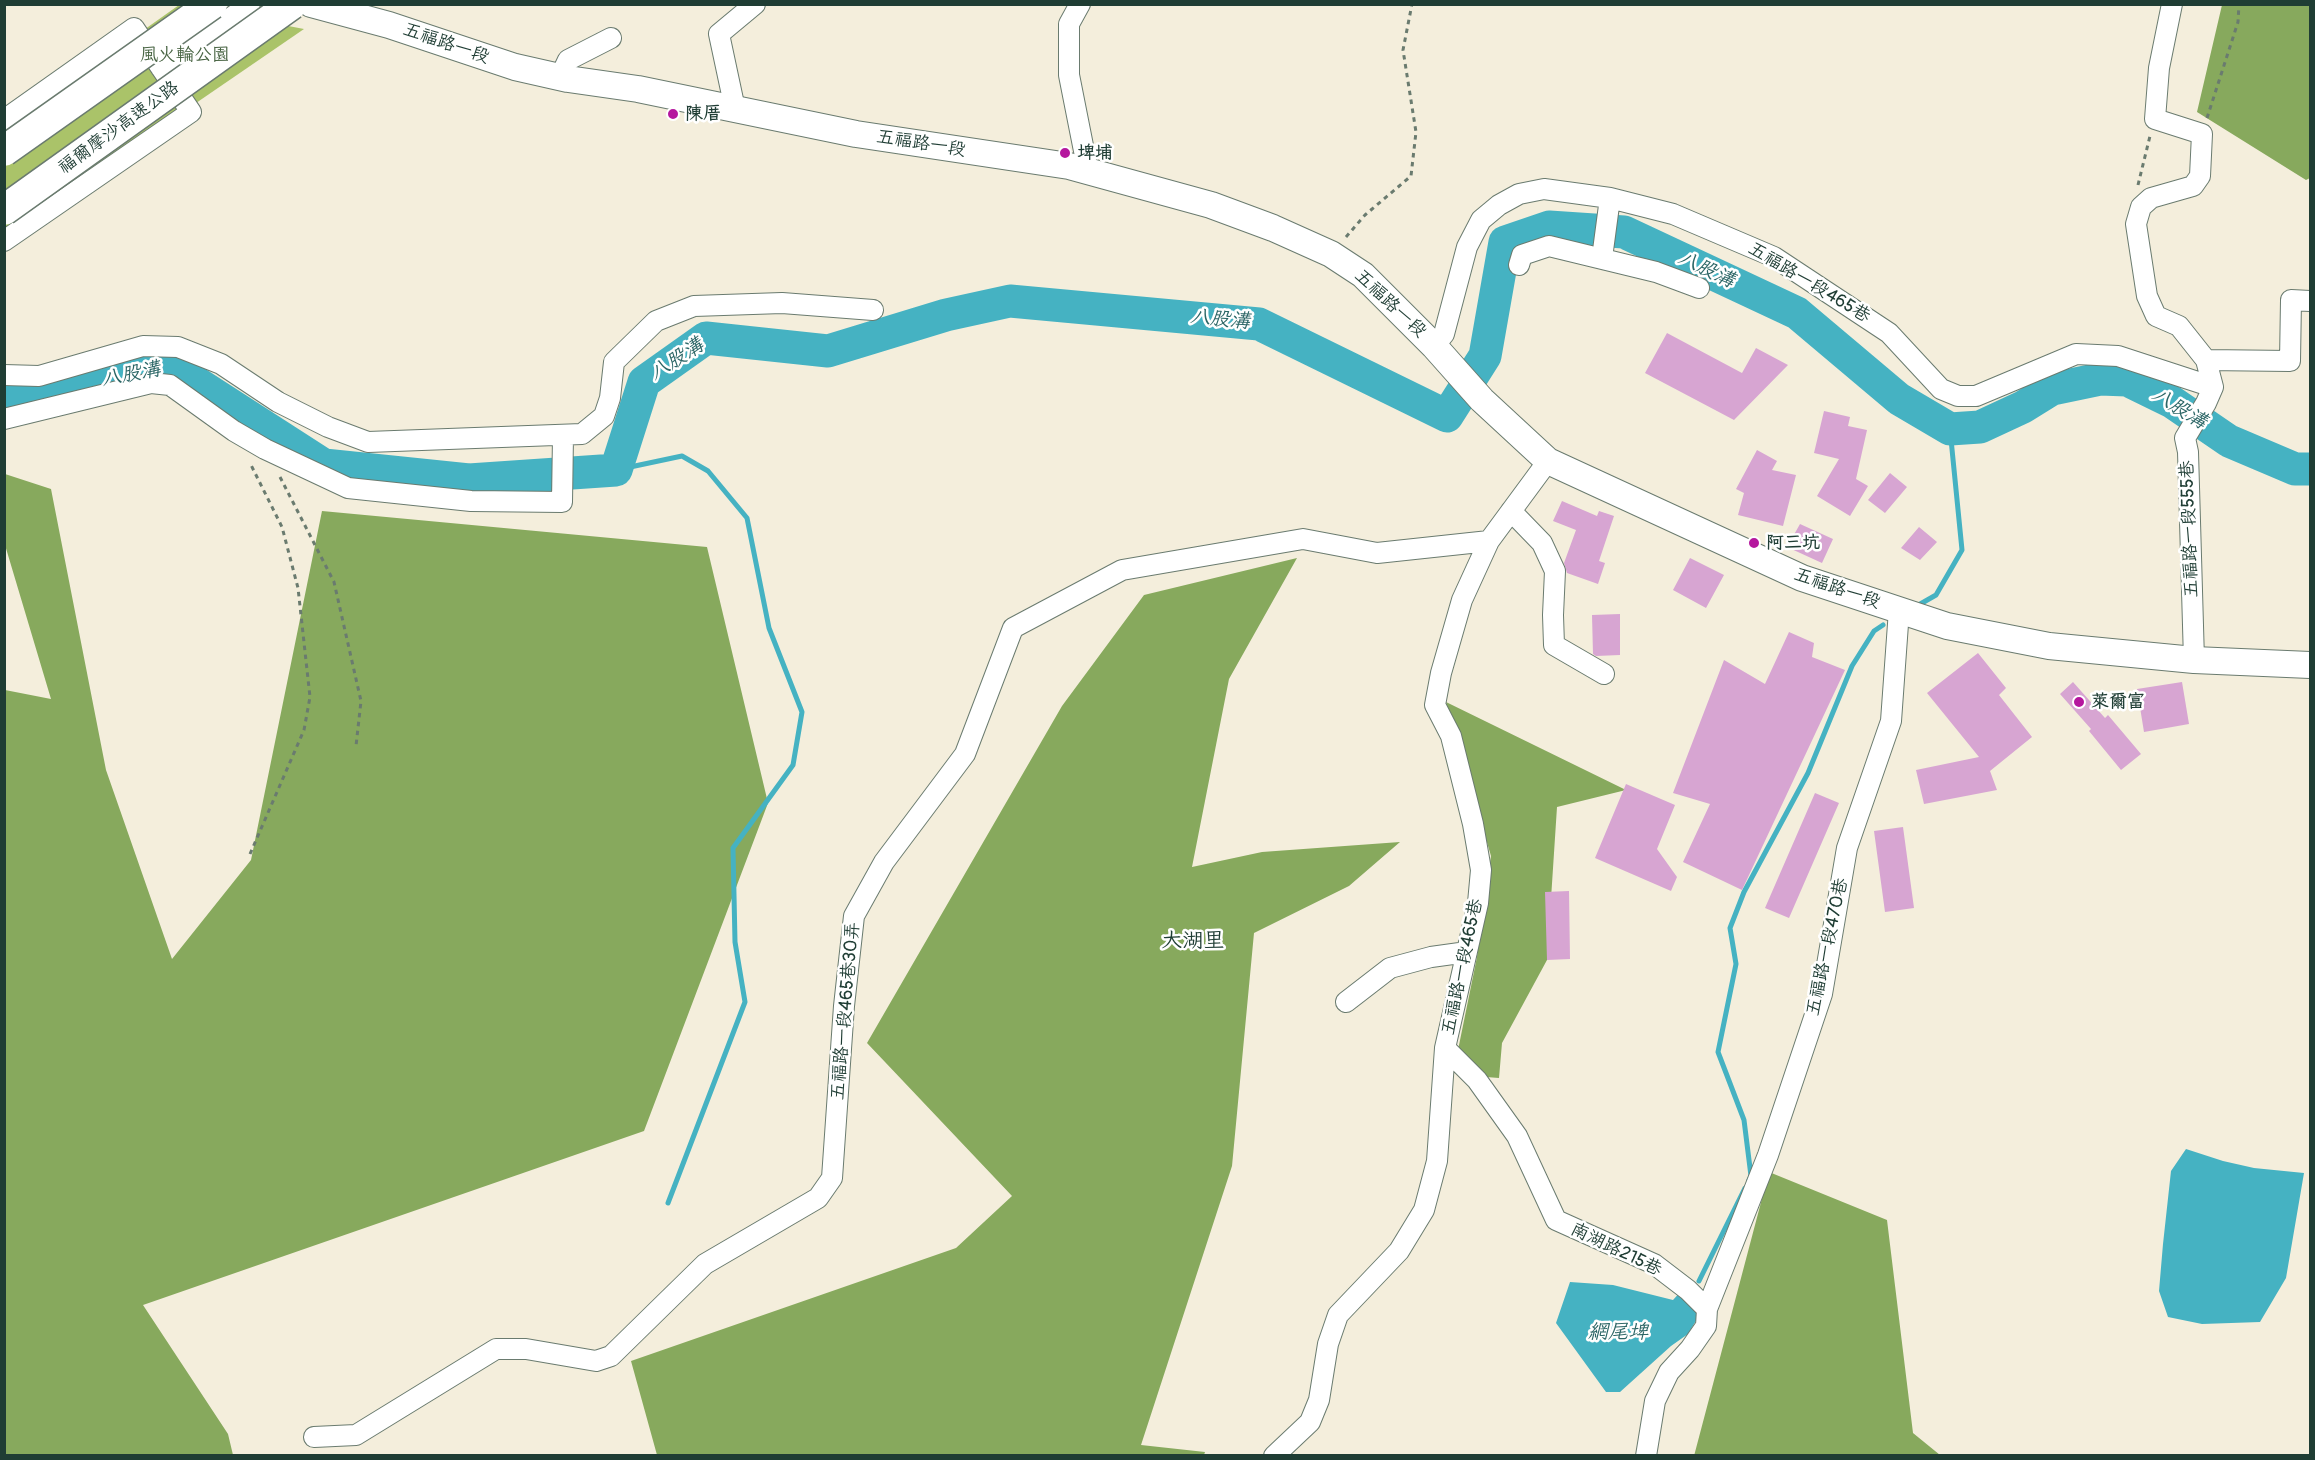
<!DOCTYPE html>
<html>
<head>
<meta charset="utf-8">
<style>
	body { margin:0 }
	#map { position:relative; width:2315px; height:1460px; overflow:hidden; background:#f4eedc; font-family:Pangolin,sans-serif }
	canvas { display:block }
	.frame { position:absolute; inset:0; border:6px solid #1f3d34; pointer-events:none }
</style>
</head>
<body>
<div id="map">
<canvas width="2315" height="1460"></canvas>
<div class="frame"></div>
</div>
<script>
const ctx = document.querySelector('canvas').getContext('2d');
ctx.lineJoin = 'round';
function paint(path, color) {
  ctx.fillStyle = color;
  ctx.fill(path, 'evenodd');
}
function shape(rows) {
  const path = new Path2D();
  for (const r of rows) {
    path.moveTo(r[0], r[1]);
    for (let i = 2; i < r.length; i += 2) path.lineTo(r[i], r[i + 1]);
  }
  return path;
}
function stroke(path, color, width, dash) {
  ctx.strokeStyle = color;
  ctx.lineWidth = width;
  ctx.lineCap = dash ? 'butt' : 'round';
  ctx.setLineDash(dash || []);
  ctx.stroke(path);
}
function label(font, color, halo, rows, align = 'center') {
  ctx.font = font + ' Pangolin,"LXGW WenKai TC",sans-serif';
  ctx.lineWidth = 5;
  ctx.setLineDash([]);
  ctx.textBaseline = 'middle';
  ctx.strokeStyle = halo;
  ctx.fillStyle = color;
  for (const [text, x, y, turn = 0] of rows) {
    ctx.save();
    ctx.translate(x, y);
    ctx.rotate((+turn || 0) * Math.PI / 180);
    ctx.textAlign = isNaN(turn) ? turn : align;
    if (halo) ctx.strokeText(text, 0, 0);
    ctx.fillText(text, 0, 0);
    ctx.restore();
  }
}
paint(shape([
	[179,5,304,29,5,234,4,129]
]), '#aac369');
paint(shape([
	[2222,5,2310,5,2310,178,2306,180,2197,112],
	[5,474,51,489,106,770,172,959,251,860,322,511,707,547,768,803,644,1131,143,1305,228,1434,233,1455,5,1455,5,690,51,699,5,545],
	[1297,558,1229,679,1192,867,1262,852,1400,842,1349,886,1254,933,1232,1166,1141,1445,1205,1452,1204,1455,657,1455,631,1361,956,1248,1012,1196,867,1043,1062,706,1144,595],
	[1446,702,1626,790,1557,807,1547,960,1502,1043,1499,1078,1486,1077,1458,1050,1477,957,1491,856],
	[1769,1172,1887,1220,1913,1433,1940,1455,1694,1456]
]), '#87a95d');
paint(shape([
	[2186,1149,2223,1161,2254,1168,2304,1173,2286,1278,2260,1322,2202,1324,2168,1317,2159,1291,2163,1244,2171,1171],
	[1570,1282,1613,1285,1673,1300,1683,1289,1700,1314,1688,1334,1671,1346,1620,1392,1606,1392,1556,1323]
]), '#45b2c2');
stroke(shape([
	[616,470,682,456,708,471,747,518,769,628,802,712,793,765,733,848,735,942,745,1002,668,1203],
	[1915,607,1936,595,1962,550,1950,429],
	[1749,1180,1751,1176,1744,1120,1718,1052,1736,964,1730,928,1744,892,1808,773,1852,666,1874,631,1883,625],
	[1699,1281,1745,1188]
]), '#45b2c2', 5);
stroke(shape([
	[4,398,172,367,324,465,469,480,616,470,644,382,706,338,828,351,946,315,1010,301,1259,324,1447,416,1485,356,1505,242,1549,227,1624,232,1797,313,1899,399,1950,429,1980,427,2023,407,2052,389,2100,379,2127,380,2172,402,2229,441,2295,469,2310,469]
]), '#45b2c2', 33);
paint(shape([
	[1667,333,1742,373,1756,348,1788,365,1734,420,1645,373],
	[1824,411,1850,417,1848,426,1867,430,1856,479,1868,486,1850,516,1817,496,1839,459,1814,453],
	[1757,450,1777,461,1772,470,1796,475,1783,526,1738,515,1744,493,1736,489],
	[1890,473,1907,487,1885,513,1868,500],
	[1562,501,1597,516,1599,511,1614,516,1599,561,1605,563,1598,584,1567,573,1564,563,1576,530,1553,521],
	[1800,524,1833,539,1822,563,1787,547],
	[1919,527,1937,542,1920,560,1901,548],
	[1690,558,1724,575,1706,608,1673,590],
	[1620,614,1620,655,1596,656,1593,654,1592,615],
	[1789,632,1814,643,1812,657,1845,670,1742,890,1683,862,1710,804,1673,793,1724,660,1765,684],
	[1978,653,2006,688,1999,695,2032,737,1990,771,1997,790,1924,804,1916,770,1979,757,1927,693],
	[2073,682,2105,718,2108,715,2141,754,2121,770,2089,731,2091,729,2060,694],
	[2182,682,2189,724,2144,732,2137,689],
	[1626,784,1675,805,1657,849,1677,877,1671,891,1595,858],
	[1815,793,1839,803,1789,918,1765,908],
	[1903,827,1914,908,1885,912,1874,831],
	[1569,891,1570,959,1547,960,1545,892]
]), '#d7a5d2');
const minor = shape([
	[1080,4,1069,24,1069,75,1088,171],
	[2172,4,2159,68,2155,119,2202,134,2200,176,2193,186,2151,198,2141,207,2136,224,2147,296,2156,316,2179,326,2206,360,2213,387,2206,403,2185,438,2188,452,2194,660],
	[161,68,250,4],
	[560,77,568,60,611,38],
	[735,109,719,34,755,4],
	[4,120,134,28,191,112,4,241],
	[1602,258,1610,198],
	[1519,265,1522,255,1549,246,1656,272,1699,288],
	[1434,346,1444,334,1467,247,1481,220,1499,205,1519,194,1544,189,1610,198,1673,214,1774,257,1889,333,1941,389,1958,396,1976,396,2076,354,2118,356,2213,387],
	[2206,360,2290,361,2291,300,2310,301],
	[4,375,39,376,143,346,178,347,221,364,278,402,328,427,368,442,582,434,604,416,610,398,614,362,656,321,694,306,782,303,873,310],
	[4,419,151,383,170,385,234,431,265,449,348,488,471,501,562,502,563,436],
	[1511,511,1542,543,1555,571,1553,615,1554,645,1604,674],
	[1346,1002,1390,968,1431,957,1467,952],
	[1445,1048,1477,1080,1517,1136,1556,1220,1654,1264,1688,1290,1707,1309,1706,1326,1690,1349,1669,1372,1655,1401,1646,1456],
	[1707,1309,1768,1155,1822,994,1847,848,1891,721,1899,610],
	[314,1437,356,1435,496,1349,526,1349,596,1361,611,1356,705,1264,818,1198,832,1178,844,1006,854,916,884,862,965,754,1013,628,1122,570,1303,539,1377,553,1489,541],
	[1274,1456,1310,1422,1319,1400,1328,1344,1338,1315,1399,1251,1424,1210,1437,1161,1445,1048,1478,903,1481,870,1473,824,1451,736,1435,705,1441,673,1462,600,1489,541,1548,461]
]);
const major = shape([
	[311,4,389,25,515,67,568,79,638,89,856,134,1069,166,1211,205,1273,228,1331,254,1363,275,1434,346,1482,400,1548,461,1802,578,1947,626,2049,646,2194,660,2310,665]
]);
stroke(minor, '#6a7b6f', 22);
stroke(major, '#6a7b6f', 28);
stroke(shape([
	[2207,118,2238,22,2239,4],
	[2138,185,2150,136],
	[1346,237,1365,215,1411,176,1416,132,1403,50,1412,4],
	[280,477,334,582,361,701,356,746],
	[250,854,304,730,310,697,298,588,282,527,250,463]
]), '#6a7b6f', 3, [4.5, 4.5]);
stroke(minor, '#fff', 20);
stroke(major, '#fff', 26);
const highwayBridge = shape([
	[4,151,212,4],
	[4,210,292,4]
]);
stroke(highwayBridge, '#6a7b6f', 33, []);
stroke(highwayBridge, '#fff', 30);
for (const [x, y, r, color] of [
	[673,114,6,"#b5179e"],
	[1065,153,6,"#b5179e"],
	[1754,543,6,"#b5179e"],
	[2079,702,6,"#b5179e"]
]) {
  const dot = new Path2D();
  dot.arc(x, y, r, 0, 2 * Math.PI);
  ctx.fillStyle = color;
  ctx.fill(dot);
  stroke(dot, '#fff', 2);
}
label('18px', '#1f3d34', '#fff', [
	["五福路一段",446,44,19],
	["福爾摩沙高速公路",119,128,-36],
	["五福路一段",921,144,9],
	["五福路一段465巷",1809,283,31],
	["五福路一段",1390,304,43],
	["五福路一段555巷",2190,529,-92],
	["五福路一段",1837,589,19],
	["五福路一段470巷",1828,947,-78],
	["五福路一段465巷",1463,967,-78],
	["五福路一段465巷30弄",846,1011,-85],
	["南湖路215巷",1616,1250,26]
]);
label('18px', '#496544', '#fff', [
	["風火輪公園",185,55]
]);
label('bold 18px', '#1f3d34', '#fff', [
	["陳厝",685,114],
	["埤埔",1077,153],
	["阿三坑",1766,543],
	["萊爾富",2091,702]
], 'left');
label('italic 20px', '#2c6666', '#fff', [
	["八股溝",1706,270,25],
	["八股溝",1220,320,5],
	["八股溝",677,360,-33],
	["八股溝",131,375,-11],
	["八股溝",2179,409,31],
	["網尾埤",1618,1333]
]);
label('21px', '#1f3d34', '#fff', [
	["大湖里",1193,942]
]);
</script>
</body>
</html>
